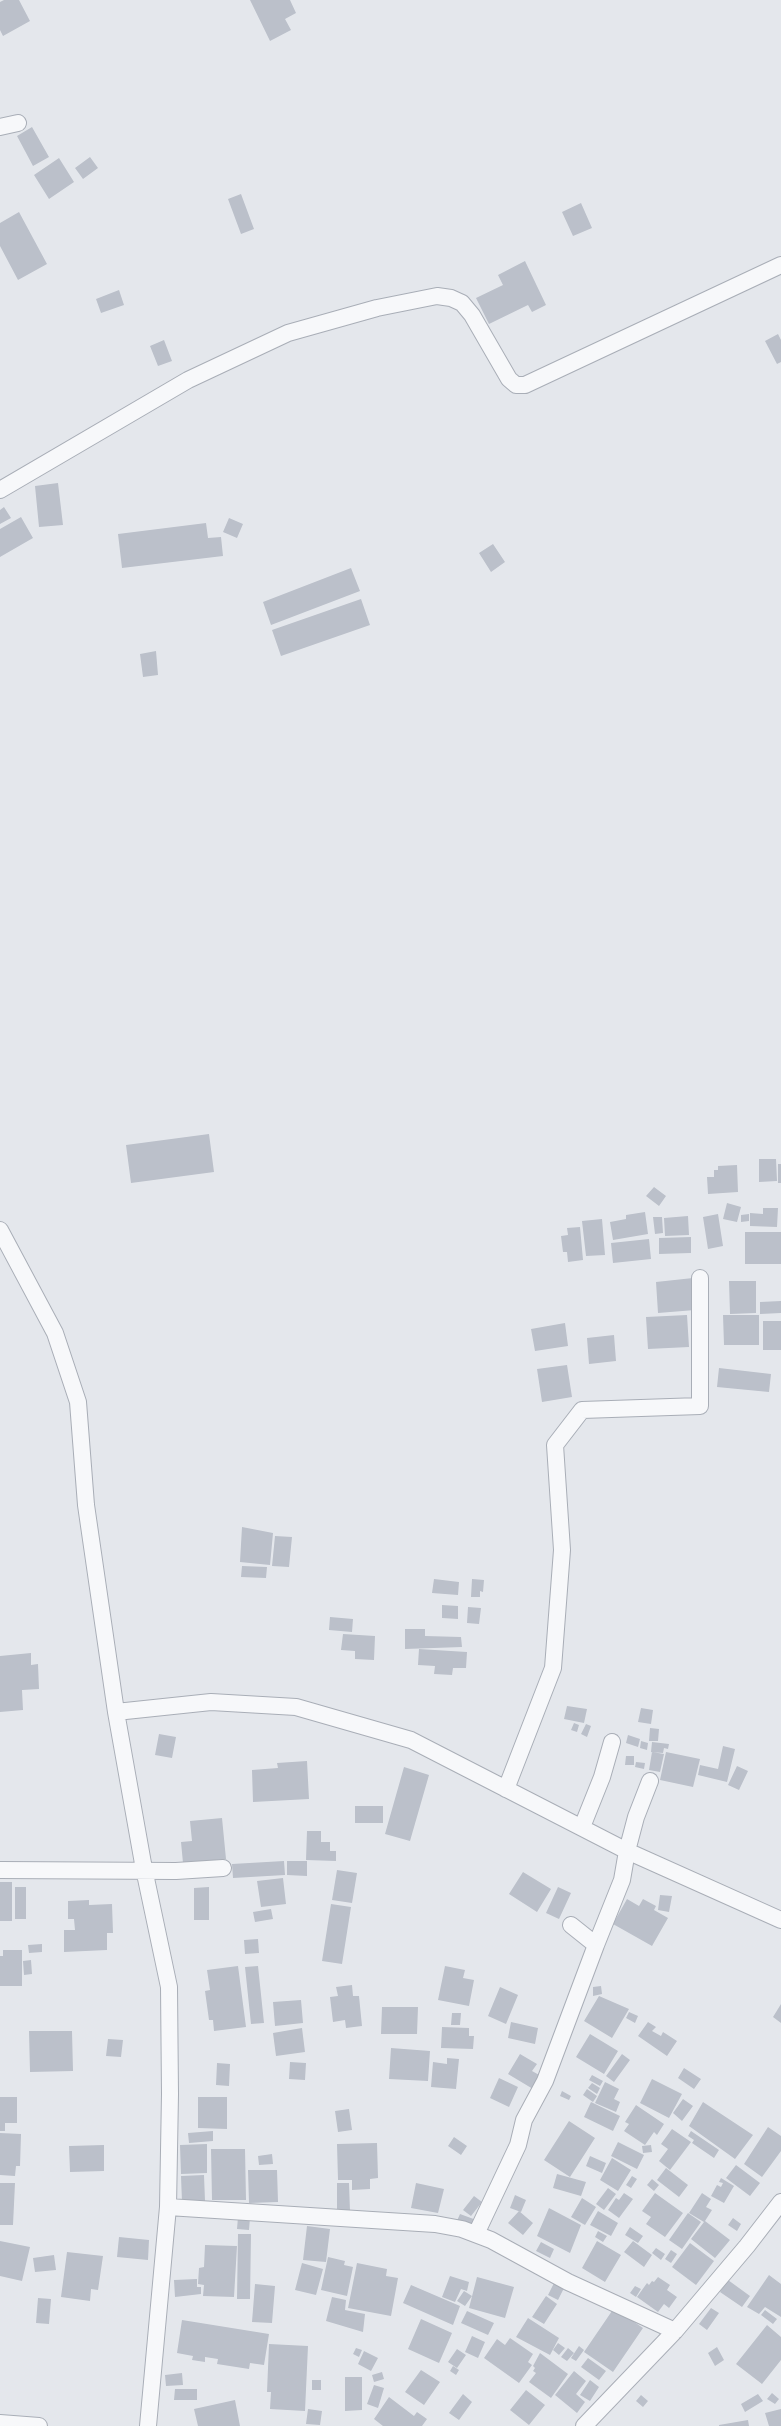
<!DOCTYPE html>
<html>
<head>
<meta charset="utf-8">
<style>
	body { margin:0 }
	canvas { display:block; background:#e4e7ec }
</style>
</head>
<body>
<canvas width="781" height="2426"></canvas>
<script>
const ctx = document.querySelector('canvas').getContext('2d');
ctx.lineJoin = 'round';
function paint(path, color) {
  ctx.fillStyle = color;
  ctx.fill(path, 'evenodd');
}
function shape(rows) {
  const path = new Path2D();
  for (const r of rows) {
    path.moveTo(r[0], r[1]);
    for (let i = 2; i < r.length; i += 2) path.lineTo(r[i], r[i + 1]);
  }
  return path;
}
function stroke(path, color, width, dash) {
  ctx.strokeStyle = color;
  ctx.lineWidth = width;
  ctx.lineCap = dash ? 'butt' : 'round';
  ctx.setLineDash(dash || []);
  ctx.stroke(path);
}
paint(shape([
	[4,0,19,0,30,21,3,36,0,30,0,2],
	[250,0,290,0,296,13,285,19,291,30,270,41],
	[32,127,49,157,33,166,17,136],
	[90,157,98,168,83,179,75,168],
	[59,158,74,182,49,199,34,175],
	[241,194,254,229,241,234,228,199],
	[581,203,592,228,573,236,562,212],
	[19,212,47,264,18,280,0,246,0,223],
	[525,261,546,305,532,312,528,305,489,324,476,298,503,285,498,275],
	[119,290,124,305,101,313,96,299],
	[778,334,781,340,781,362,777,364,765,341],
	[164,340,172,361,158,366,150,346],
	[58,483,63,525,39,527,35,486],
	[4,507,11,518,0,524,0,510],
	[21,517,33,538,0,557,0,529],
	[229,518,243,524,237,538,223,532],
	[206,523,208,538,221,537,223,556,122,568,118,534],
	[493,544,505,562,491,572,479,553],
	[351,568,360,591,271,625,263,602],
	[361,599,370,625,281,656,272,630],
	[156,651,158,675,143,677,140,654],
	[209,1134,214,1172,131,1183,126,1145],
	[759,1159,776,1159,777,1181,759,1182],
	[778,1164,781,1164,781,1183,778,1183],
	[737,1165,738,1192,708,1194,707,1177,714,1177,714,1170,718,1170,718,1166],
	[654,1187,666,1196,659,1206,646,1196],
	[727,1203,741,1207,737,1222,723,1219],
	[763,1208,778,1208,777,1227,750,1226,750,1213,763,1214],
	[645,1212,648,1234,613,1240,610,1222,626,1219,626,1215],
	[718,1214,723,1246,708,1249,703,1217],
	[749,1214,749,1221,741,1222,741,1215],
	[688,1216,689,1235,665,1236,664,1218],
	[653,1217,662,1217,663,1233,655,1234],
	[602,1219,605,1255,586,1256,582,1221],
	[580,1227,583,1260,568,1262,567,1252,563,1252,561,1236,568,1235,567,1228],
	[745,1232,781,1232,781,1264,745,1264],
	[691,1237,691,1253,659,1254,659,1238],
	[649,1239,651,1259,613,1263,611,1243],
	[693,1278,695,1310,658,1313,656,1282],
	[729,1281,756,1281,756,1313,730,1314],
	[781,1301,781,1313,760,1314,760,1302],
	[687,1315,689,1347,648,1349,646,1317],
	[723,1315,759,1315,759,1345,724,1345],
	[763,1321,781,1321,781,1350,763,1350],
	[565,1323,568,1346,535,1351,531,1329],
	[614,1335,616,1361,589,1364,587,1338],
	[567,1365,572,1397,542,1402,537,1369],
	[719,1368,771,1374,769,1392,717,1387],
	[242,1527,273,1533,270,1565,240,1562],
	[275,1536,292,1537,289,1567,272,1566],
	[242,1566,267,1567,266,1578,241,1577],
	[434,1579,459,1582,458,1595,432,1593],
	[472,1579,484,1580,483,1592,480,1591,480,1597,471,1597],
	[442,1605,458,1606,458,1619,442,1618],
	[468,1607,481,1608,479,1624,467,1623],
	[330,1617,353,1619,352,1632,329,1630],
	[405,1629,425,1629,425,1636,461,1637,462,1647,405,1649],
	[343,1634,375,1636,374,1660,355,1659,355,1651,341,1650],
	[419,1649,467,1652,466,1668,453,1668,452,1675,434,1674,435,1666,418,1665],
	[31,1653,31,1665,38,1664,39,1689,22,1690,23,1710,0,1712,0,1656],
	[567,1706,587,1709,584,1723,564,1719],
	[641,1708,653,1710,651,1724,638,1722],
	[574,1723,579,1725,577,1732,571,1730],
	[586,1724,591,1726,587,1737,581,1734],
	[650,1728,659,1729,658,1741,649,1741],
	[159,1734,176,1737,172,1758,155,1755],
	[628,1735,640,1739,638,1747,626,1743],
	[641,1741,648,1743,647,1750,640,1748],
	[652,1742,669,1744,668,1749,664,1748,663,1753,651,1752],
	[723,1746,735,1749,727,1782,698,1775,700,1765,718,1769],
	[652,1752,664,1754,660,1772,649,1770],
	[666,1752,700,1759,693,1787,660,1780],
	[626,1756,634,1756,634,1765,625,1765],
	[307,1761,309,1799,253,1802,252,1770,278,1768,277,1763],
	[636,1762,645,1763,644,1769,635,1767],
	[737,1766,748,1771,739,1790,728,1785],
	[404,1767,429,1775,410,1841,385,1834],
	[355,1806,383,1806,383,1823,355,1823],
	[222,1818,226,1859,183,1863,181,1842,192,1841,190,1821],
	[307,1831,321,1831,321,1842,330,1842,330,1851,336,1851,336,1861,306,1860],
	[284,1861,285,1875,233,1878,232,1864],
	[287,1861,307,1861,307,1876,287,1875],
	[337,1870,357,1873,352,1903,332,1900],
	[523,1872,551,1889,537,1912,509,1894],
	[283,1878,286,1904,261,1907,257,1881],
	[0,1882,12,1882,12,1921,0,1921],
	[15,1887,26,1887,26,1919,15,1919],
	[209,1887,209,1920,194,1920,194,1888],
	[558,1887,571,1893,559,1919,546,1913],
	[660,1895,672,1896,669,1912,658,1910],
	[627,1899,639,1906,643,1899,656,1906,654,1910,668,1918,652,1946,613,1924],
	[89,1900,89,1905,112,1904,113,1933,107,1933,107,1950,64,1952,64,1930,75,1930,74,1919,68,1919,68,1901],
	[331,1904,351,1907,342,1964,322,1961],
	[271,1909,273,1919,255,1922,253,1912],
	[258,1939,259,1953,245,1954,244,1940],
	[42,1944,42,1952,29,1953,28,1945],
	[3,1950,22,1950,22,1986,0,1986,0,1956,3,1956],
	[31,1960,32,1974,24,1975,23,1961],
	[238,1966,246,2027,214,2031,213,2020,209,2020,205,1991,210,1990,207,1970],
	[258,1966,264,2023,251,2024,245,1967],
	[445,1966,465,1970,463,1978,474,1980,469,2006,438,2000],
	[352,1985,353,1996,359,1996,362,2026,346,2028,345,2020,333,2022,330,1997,338,1996,336,1987],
	[601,1986,602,1994,593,1996,593,1987],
	[500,1987,518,1995,506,2024,488,2016],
	[599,1996,629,2009,612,2038,584,2021],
	[301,2000,303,2023,275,2026,273,2002],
	[781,2004,781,2023,773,2017],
	[382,2007,418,2007,417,2034,381,2034],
	[629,2012,638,2016,635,2023,626,2018],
	[452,2013,461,2013,460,2025,451,2025],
	[511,2022,538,2028,535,2044,508,2038],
	[648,2022,656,2027,652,2031,661,2036,663,2032,677,2041,667,2056,638,2036],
	[442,2027,469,2028,469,2036,474,2036,473,2049,441,2048],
	[302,2028,305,2052,276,2056,273,2033],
	[29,2031,72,2031,73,2071,30,2072],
	[590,2034,618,2051,604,2074,576,2057],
	[108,2039,123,2040,121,2057,106,2056],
	[391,2048,430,2051,428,2081,389,2079],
	[520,2054,537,2064,532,2071,541,2076,533,2089,508,2074],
	[622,2054,630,2060,614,2082,606,2076],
	[447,2058,459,2059,456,2089,431,2087,433,2062,447,2064],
	[290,2062,306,2063,305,2080,289,2079],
	[217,2063,230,2064,229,2086,216,2085],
	[684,2068,701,2079,694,2089,678,2078],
	[592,2075,603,2081,600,2086,589,2080],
	[499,2078,518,2087,509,2107,490,2098],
	[652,2079,682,2094,669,2118,640,2103],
	[605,2082,619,2089,614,2099,620,2102,616,2112,595,2103],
	[592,2083,600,2088,597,2094,588,2088],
	[587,2089,597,2096,593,2102,583,2095],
	[562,2091,571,2096,569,2100,560,2096],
	[0,2097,17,2097,17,2123,5,2123,5,2131,0,2131],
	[198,2097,227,2097,227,2129,198,2128],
	[683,2099,693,2106,682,2121,673,2113],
	[591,2102,620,2116,613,2131,584,2117],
	[703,2102,753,2135,735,2159,689,2126],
	[636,2105,664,2124,657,2135,654,2132,645,2145,624,2131,629,2124,625,2122],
	[349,2109,352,2130,338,2132,335,2111],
	[569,2121,595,2138,570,2177,544,2160],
	[768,2127,781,2136,781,2151,762,2177,744,2164],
	[672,2129,691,2142,670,2170,659,2161,668,2149,661,2144],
	[213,2131,213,2141,189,2143,188,2133],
	[691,2131,719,2150,714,2158,692,2143,694,2140,688,2136],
	[0,2133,21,2134,20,2166,16,2166,15,2176,0,2175],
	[454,2137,467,2146,461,2155,448,2146],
	[618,2142,644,2155,637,2169,611,2156],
	[377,2143,378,2178,370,2179,370,2189,352,2190,352,2180,338,2180,337,2144],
	[207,2144,207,2173,181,2174,180,2145],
	[104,2145,104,2171,70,2172,69,2146],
	[651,2145,652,2152,643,2153,642,2146],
	[211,2149,245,2149,246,2200,212,2200],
	[272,2154,273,2164,259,2165,258,2156],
	[590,2156,606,2163,602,2173,586,2166],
	[612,2158,631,2170,618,2191,600,2180],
	[736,2165,760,2183,750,2196,726,2178],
	[666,2168,688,2185,679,2197,657,2180],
	[248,2170,277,2170,278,2202,249,2203],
	[557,2174,586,2182,581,2196,553,2188],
	[204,2175,205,2201,182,2202,181,2176],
	[632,2176,637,2179,631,2188,626,2185],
	[721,2178,734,2186,724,2203,711,2196,717,2185,721,2187,723,2183,719,2182],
	[652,2179,659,2185,654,2191,647,2185],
	[0,2183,15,2183,13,2225,0,2225],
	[337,2183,349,2183,350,2211,337,2212],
	[416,2183,444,2189,438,2213,411,2208],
	[608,2188,616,2194,604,2210,596,2204],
	[624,2193,633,2199,619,2218,608,2210,616,2198,619,2200],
	[655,2193,683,2213,665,2237,646,2224,651,2217,642,2211],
	[702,2193,711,2199,706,2207,712,2210,705,2221,730,2240,715,2258,691,2239,704,2222,689,2213],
	[515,2195,526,2200,521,2212,510,2208],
	[474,2196,482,2202,471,2216,463,2210],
	[582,2198,596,2207,585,2225,571,2217],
	[549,2208,581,2225,570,2253,537,2236],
	[519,2211,533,2223,523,2235,508,2223],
	[598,2211,618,2223,611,2236,590,2225],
	[688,2213,701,2222,682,2249,669,2240],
	[460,2214,479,2221,476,2230,456,2223],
	[238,2217,250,2218,249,2230,237,2229],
	[733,2218,741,2224,737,2231,728,2225],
	[307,2226,330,2229,326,2262,303,2260],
	[630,2227,643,2236,638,2243,625,2235],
	[598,2231,607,2236,603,2242,595,2237],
	[238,2234,251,2234,250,2299,237,2299],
	[119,2237,149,2240,148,2260,117,2257],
	[0,2241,30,2247,22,2281,0,2276],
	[597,2241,621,2255,605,2282,582,2268],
	[633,2241,652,2255,644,2267,624,2252],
	[541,2242,554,2249,550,2258,536,2251],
	[690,2243,714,2261,696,2285,672,2267],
	[205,2245,237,2246,234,2297,203,2296,204,2285,198,2284,199,2268,204,2267],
	[656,2248,665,2254,661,2260,652,2253],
	[671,2250,677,2254,671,2263,665,2259],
	[67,2252,103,2256,98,2290,91,2289,90,2301,61,2297],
	[54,2255,56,2270,35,2272,33,2258],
	[328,2257,345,2261,344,2265,353,2267,347,2296,321,2290],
	[302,2263,323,2269,316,2295,295,2290],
	[357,2263,387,2269,386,2276,398,2278,391,2316,348,2308],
	[769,2275,781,2284,781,2317,765,2307,759,2314,747,2307],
	[450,2276,469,2282,467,2291,461,2289,455,2302,442,2297],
	[477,2277,514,2287,505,2318,469,2308],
	[658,2277,670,2285,667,2290,677,2297,669,2308,664,2304,658,2312,637,2297,647,2283,649,2285,652,2281,654,2282],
	[197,2279,197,2287,201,2287,201,2294,175,2297,174,2280],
	[728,2280,750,2296,742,2307,720,2292],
	[554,2283,564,2288,558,2300,548,2295],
	[255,2284,275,2286,272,2323,252,2322],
	[411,2285,460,2306,453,2325,403,2303],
	[635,2286,641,2289,636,2297,630,2293],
	[464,2291,472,2296,465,2306,457,2301],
	[546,2296,557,2304,544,2324,532,2317],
	[332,2297,346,2300,345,2310,365,2314,363,2332,326,2321],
	[38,2298,51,2299,49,2324,36,2323],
	[614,2308,643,2328,613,2372,584,2352],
	[711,2308,719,2313,707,2330,699,2324],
	[765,2310,777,2319,773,2324,761,2315],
	[467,2311,494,2323,488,2335,461,2323],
	[528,2318,559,2338,550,2355,516,2337],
	[421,2319,452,2333,439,2363,408,2349],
	[182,2320,269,2334,264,2365,250,2363,249,2369,217,2364,218,2359,205,2357,205,2362,192,2360,193,2356,177,2353],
	[767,2325,781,2337,781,2360,762,2384,736,2364],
	[472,2336,485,2342,478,2358,465,2352],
	[510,2338,533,2354,528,2362,532,2365,519,2383,484,2358,497,2339,505,2345],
	[558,2343,565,2348,559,2355,553,2350],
	[269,2344,308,2346,305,2411,270,2409,271,2392,267,2392],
	[579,2346,584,2350,576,2361,571,2358],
	[717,2347,724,2360,715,2366,708,2353],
	[356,2348,362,2350,359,2357,353,2354],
	[568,2348,574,2353,567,2361,561,2357],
	[457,2349,466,2355,457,2368,448,2362],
	[364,2351,378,2358,371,2371,358,2364],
	[540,2353,568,2374,551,2398,529,2382,536,2373,533,2371,535,2368,533,2366],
	[588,2358,606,2371,599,2380,581,2367],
	[453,2366,459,2370,456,2375,450,2371],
	[421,2370,440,2382,424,2405,405,2392],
	[574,2371,586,2381,576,2394,585,2402,577,2413,555,2395],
	[382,2372,384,2379,374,2382,372,2375],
	[182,2373,183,2385,166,2386,165,2375],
	[345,2377,362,2377,362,2410,345,2411],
	[312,2380,321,2380,321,2390,312,2390],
	[590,2380,599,2387,590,2401,580,2395],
	[374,2385,384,2388,378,2408,367,2404],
	[175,2389,197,2389,197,2400,174,2400],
	[526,2390,545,2405,529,2425,510,2410],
	[772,2393,779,2399,775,2404,767,2399],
	[463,2394,472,2402,459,2420,449,2413],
	[758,2394,763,2401,745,2412,741,2404],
	[641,2395,648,2401,643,2407,636,2401],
	[389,2397,414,2416,417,2412,427,2419,422,2426,383,2426,374,2419],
	[235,2400,240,2426,198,2426,194,2409],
	[308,2409,322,2411,320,2425,306,2424],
	[781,2409,781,2426,769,2426,765,2413],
	[748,2420,749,2426,719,2426,719,2425]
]), '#bbc0ca');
const street = shape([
	[0,127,18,123],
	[0,490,188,380,288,333,377,308,437,296,451,298,462,303,472,315,509,379,516,385,525,385,781,265],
	[0,1230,55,1333,78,1402,86,1505,116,1712,144,1869,169,1987,170,2094,168,2207,148,2426],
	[116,1712,211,1702,296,1707,411,1740,627,1851,622,1880,596,1945],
	[650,1781,636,1817,627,1851,781,1920],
	[506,1789,553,1668,562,1550,555,1445,582,1410,700,1406,700,1278],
	[582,1827,602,1777,612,1742],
	[0,1870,176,1871,223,1868],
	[168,2207,435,2224,462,2229,491,2240,568,2282,675,2331],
	[476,2234,518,2145,524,2120,545,2081,596,1945,571,1925],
	[0,2423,39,2426],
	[584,2426,675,2331,747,2246,781,2202]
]);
stroke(street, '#a9aeb7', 18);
stroke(street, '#f7f8fa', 16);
</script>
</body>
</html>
